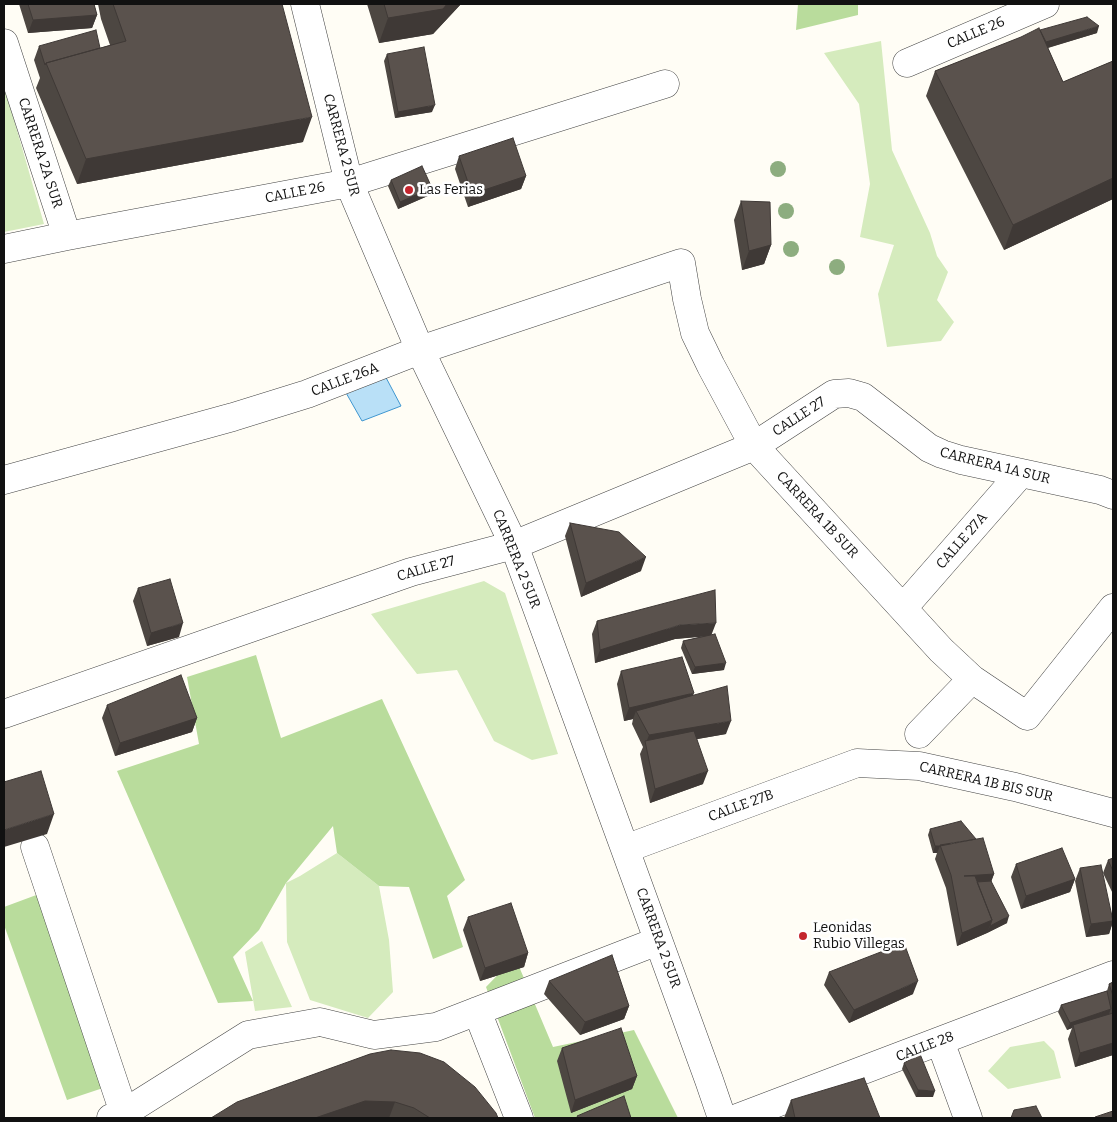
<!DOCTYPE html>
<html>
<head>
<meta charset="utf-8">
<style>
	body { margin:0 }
	#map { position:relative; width:1117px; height:1122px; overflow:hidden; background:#fffdf5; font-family:Bitter,serif }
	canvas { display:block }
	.frame { position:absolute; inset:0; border:5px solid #111; pointer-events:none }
</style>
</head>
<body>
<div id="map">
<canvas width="1117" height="1122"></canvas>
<div class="frame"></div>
</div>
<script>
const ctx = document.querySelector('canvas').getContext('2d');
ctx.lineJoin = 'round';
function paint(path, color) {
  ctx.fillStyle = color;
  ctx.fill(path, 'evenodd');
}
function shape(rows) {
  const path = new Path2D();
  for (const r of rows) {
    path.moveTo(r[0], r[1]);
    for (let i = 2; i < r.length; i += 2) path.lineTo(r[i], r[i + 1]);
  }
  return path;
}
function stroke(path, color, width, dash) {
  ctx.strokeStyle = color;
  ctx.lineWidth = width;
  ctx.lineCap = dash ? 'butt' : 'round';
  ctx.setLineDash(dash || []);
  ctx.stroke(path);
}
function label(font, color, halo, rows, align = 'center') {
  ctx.font = font + ' Bitter,serif';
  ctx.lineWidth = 5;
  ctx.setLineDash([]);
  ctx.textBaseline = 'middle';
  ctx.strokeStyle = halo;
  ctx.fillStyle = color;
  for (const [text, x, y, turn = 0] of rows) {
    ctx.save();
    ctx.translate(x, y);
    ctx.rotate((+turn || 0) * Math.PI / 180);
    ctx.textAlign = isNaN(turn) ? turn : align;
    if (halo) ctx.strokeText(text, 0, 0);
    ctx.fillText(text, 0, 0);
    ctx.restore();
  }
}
paint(shape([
	[881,41,892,150,930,233,937,256,948,272,937,300,954,322,941,341,887,347,878,294,894,245,860,237,870,184,859,104,824,53],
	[4,85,44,224,4,232],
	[484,581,505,593,558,754,532,760,494,741,457,670,417,674,371,614],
	[337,853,379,886,389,940,393,992,368,1018,310,1000,287,942,286,883,300,876],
	[262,941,292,1007,255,1011,245,952],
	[1044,1041,1054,1051,1061,1078,1008,1089,988,1071,1010,1047]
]), '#d5ebbd');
paint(shape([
	[798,4,858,4,858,15,796,30],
	[256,655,281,738,382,699,465,880,447,896,463,947,433,959,409,887,379,886,337,853,333,826,286,883,259,930,233,957,253,1001,218,1003,117,771,199,744,187,677],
	[39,894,109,1086,67,1100,4,925,4,907],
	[515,957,553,1047,634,1030,678,1118,535,1118,486,987]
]), '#b9dc9c');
const water = shape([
	[382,370,401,406,362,421,345,391,382,370]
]);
paint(water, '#b9e0f7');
stroke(water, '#3f96cf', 1);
const minor = shape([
	[305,4,349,183,420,350,514,545,625,849,709,1080,722,1118],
	[4,43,67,236],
	[907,63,1045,4],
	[4,249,67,236,349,183,665,84],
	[4,480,233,417,307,394,420,350,681,263,687,299,695,333,711,366,754,446,941,650,972,679,1027,716,1113,608],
	[903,608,1021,473],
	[4,714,411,572,514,545,754,446,834,394,849,393,863,397,929,448,942,454,961,460,1100,490,1113,495],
	[919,734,972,679],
	[35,847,124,1113],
	[625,849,857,763,919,766,1015,787,1113,813],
	[477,1011,519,1118],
	[940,1041,968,1118],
	[111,1118,124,1113,248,1035,320,1022,374,1035,436,1027,658,941],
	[737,1118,1113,975]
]);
stroke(minor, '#444', 29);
stroke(minor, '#fff', 28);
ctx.fillStyle = '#8dad7f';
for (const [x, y] of [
	[778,169],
	[786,211],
	[791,249],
	[837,267]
]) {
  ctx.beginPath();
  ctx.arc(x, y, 8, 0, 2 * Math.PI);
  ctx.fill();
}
paint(shape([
	[19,4,94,4,97,15,92,28,28,33],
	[98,4,282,4,303,142,77,184,36,88,40,78,34,60,39,46,100,48,110,45,101,19],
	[367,4,461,4,433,34,379,43],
	[1040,30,1097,33,1048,48,1063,82,1113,61,1113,199,1004,250,926,96,935,71],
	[387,54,432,112,395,118,384,61],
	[459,156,526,176,521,189,468,207,455,169],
	[391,180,430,195,398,209,388,186],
	[741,201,771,245,764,264,742,270,734,220],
	[570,523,641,571,581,597,565,536],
	[138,588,179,637,147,646,133,601],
	[597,621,712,635,724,670,692,674,681,648,683,641,704,636,675,639,595,663,592,634],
	[621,671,693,695,726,734,697,739,703,784,650,803,640,754,643,747,632,724,633,719,624,721,617,684],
	[107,705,197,718,192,732,115,756,102,718],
	[930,829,994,874,991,881,1007,923,987,933,957,946,946,888,935,859,937,853,933,853,928,835],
	[1113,858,1113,894,1103,873,1108,860],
	[1016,864,1075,879,1070,892,1021,909,1011,877],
	[1080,868,1113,918,1113,922,1109,934,1086,937,1075,881],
	[468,917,528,953,524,967,480,981,463,930],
	[829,972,913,994,849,1023,824,985],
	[549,981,629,1006,624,1019,580,1035,544,994],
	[1113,982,1113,1055,1075,1067,1068,1039,1072,1028,1067,1030,1058,1012,1061,1005,1107,991,1109,984],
	[562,1048,637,1076,632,1089,571,1113,557,1061],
	[370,1054,498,1118,211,1118],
	[904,1063,933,1097,916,1097,902,1069],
	[791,1100,880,1118,784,1118]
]), '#4d4742');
paint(shape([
	[447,4,461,4,433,34,379,43,388,18],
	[97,15,92,28,28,33,33,20],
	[1099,26,1097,33,1030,53,1032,46],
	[435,105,432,112,395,118,398,112],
	[312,117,303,142,77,184,86,159],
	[526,176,521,189,468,207,472,194],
	[1113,178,1113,199,1004,250,1013,225],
	[432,188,430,195,398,209,400,202],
	[771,245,764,264,742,270,749,251],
	[646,557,641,571,581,597,586,583],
	[183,623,179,637,147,646,151,633],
	[716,623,711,636,675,639,595,663,600,650,680,625],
	[726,663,724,670,692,674,695,667],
	[694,693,689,706,636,711,633,719,624,721,629,708],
	[197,718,192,732,115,756,120,743],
	[731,721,726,734,647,748,646,743,649,735],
	[708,771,703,784,650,803,655,789],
	[54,814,47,834,4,847,4,830],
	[935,846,940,846,937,853,933,853],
	[994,874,989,888,964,876],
	[1075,879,1070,892,1021,909,1026,896],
	[1009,916,1007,923,987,933,990,926],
	[992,920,987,933,957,946,962,933],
	[1113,921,1109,934,1086,937,1091,924],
	[528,953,524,967,480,981,485,968],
	[918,981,913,994,849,1023,854,1010],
	[629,1006,624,1019,580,1035,585,1022],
	[1111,1009,1108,1016,1073,1025,1072,1028,1067,1030,1070,1023],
	[1113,1043,1113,1055,1075,1067,1080,1053],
	[637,1076,632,1089,571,1113,575,1100],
	[918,1090,935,1091,933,1097,916,1097],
	[365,1101,395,1102,389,1118,315,1118]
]), '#3f3936');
const building = shape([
	[28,4,94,4,97,15,33,20,28,4],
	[113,4,282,4,312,117,86,159,46,63,126,41,113,4],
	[384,4,447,4,443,9,388,18,384,4],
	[1087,17,1099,26,1046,42,1040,30,1087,17],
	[1039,28,1063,82,1113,61,1113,178,1013,225,935,71,1021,37,1039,28],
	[96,30,100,48,46,63,45,65,39,46,96,30],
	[424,47,435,105,398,112,387,54,424,47],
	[513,138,526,176,472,194,459,156,513,138],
	[422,166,432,188,400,202,391,180,422,166],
	[741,201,770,202,771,245,749,251,741,201],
	[570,523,619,532,646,557,586,583,570,523],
	[170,579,183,623,151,633,138,588,170,579],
	[715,590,716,623,680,625,600,650,597,621,715,590],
	[715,634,726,663,695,667,683,641,715,634],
	[682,657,694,693,629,708,621,671,682,657],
	[181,675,197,718,120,743,107,705,181,675],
	[727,686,731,721,649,735,636,711,727,686],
	[694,731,708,771,655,789,645,741,694,731],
	[41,771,54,814,4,830,4,782,41,771],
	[961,821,976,839,940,846,935,846,930,829,961,821],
	[983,838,994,874,964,876,975,876,992,920,962,933,951,875,940,845,983,838],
	[1062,848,1075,879,1026,896,1016,864,1062,848],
	[1113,858,1113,871,1108,860,1113,858],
	[1101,865,1113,921,1091,924,1080,868,1101,865],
	[991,881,1009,916,990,926,992,920,977,882,991,881],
	[511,903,528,953,485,968,468,917,511,903],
	[904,943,918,981,854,1010,829,972,904,943],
	[612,955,629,1006,585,1022,549,981,612,955],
	[1113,982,1113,996,1109,984,1113,982],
	[1107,991,1111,1009,1070,1023,1061,1005,1107,991],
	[1113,1013,1113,1043,1080,1053,1073,1025,1113,1013],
	[621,1028,637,1076,575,1100,562,1048,621,1028],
	[391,1050,420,1053,444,1062,475,1087,496,1113,498,1118,430,1118,414,1108,395,1102,365,1101,315,1118,211,1118,237,1102,370,1054,391,1050],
	[920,1054,935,1091,918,1090,904,1063,920,1054],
	[864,1078,880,1118,795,1118,791,1100,864,1078],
	[624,1096,631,1118,578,1118,577,1116,624,1096],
	[1036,1106,1042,1118,1011,1118,1014,1110,1036,1106],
	[1113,1111,1113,1118,1095,1118,1095,1117,1113,1111]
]);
paint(building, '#5a524d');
stroke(building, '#3f3936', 1);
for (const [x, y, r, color] of [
	[409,190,5,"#c4262e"],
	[803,936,5,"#c4262e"]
]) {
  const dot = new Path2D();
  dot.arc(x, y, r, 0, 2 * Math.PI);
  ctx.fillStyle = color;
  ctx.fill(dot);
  stroke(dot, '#fff', 2);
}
label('14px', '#111', '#fff', [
	["CALLE 26",976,33,-23],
	["CARRERA 2 SUR",341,145,75],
	["CARRERA 2A SUR",40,153,72],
	["CALLE 26",295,193,-11],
	["CALLE 26A",345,380,-21],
	["CALLE 27",799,417,-33],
	["CARRERA 1A SUR",995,466,14],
	["CARRERA 1B SUR",817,515,47],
	["CALLE 27A",962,541,-49],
	["CARRERA 2 SUR",516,559,68],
	["CALLE 27",426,569,-16],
	["CARRERA 1B BIS SUR",986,782,13],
	["CALLE 27B",741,806,-20],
	["CARRERA 2 SUR",658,938,70],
	["CALLE 28",925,1047,-21]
]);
label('14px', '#111', '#fff', [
	["Las Ferias",419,190],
	["Leonidas",813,928],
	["Rubio Villegas",813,944]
], 'left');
</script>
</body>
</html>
